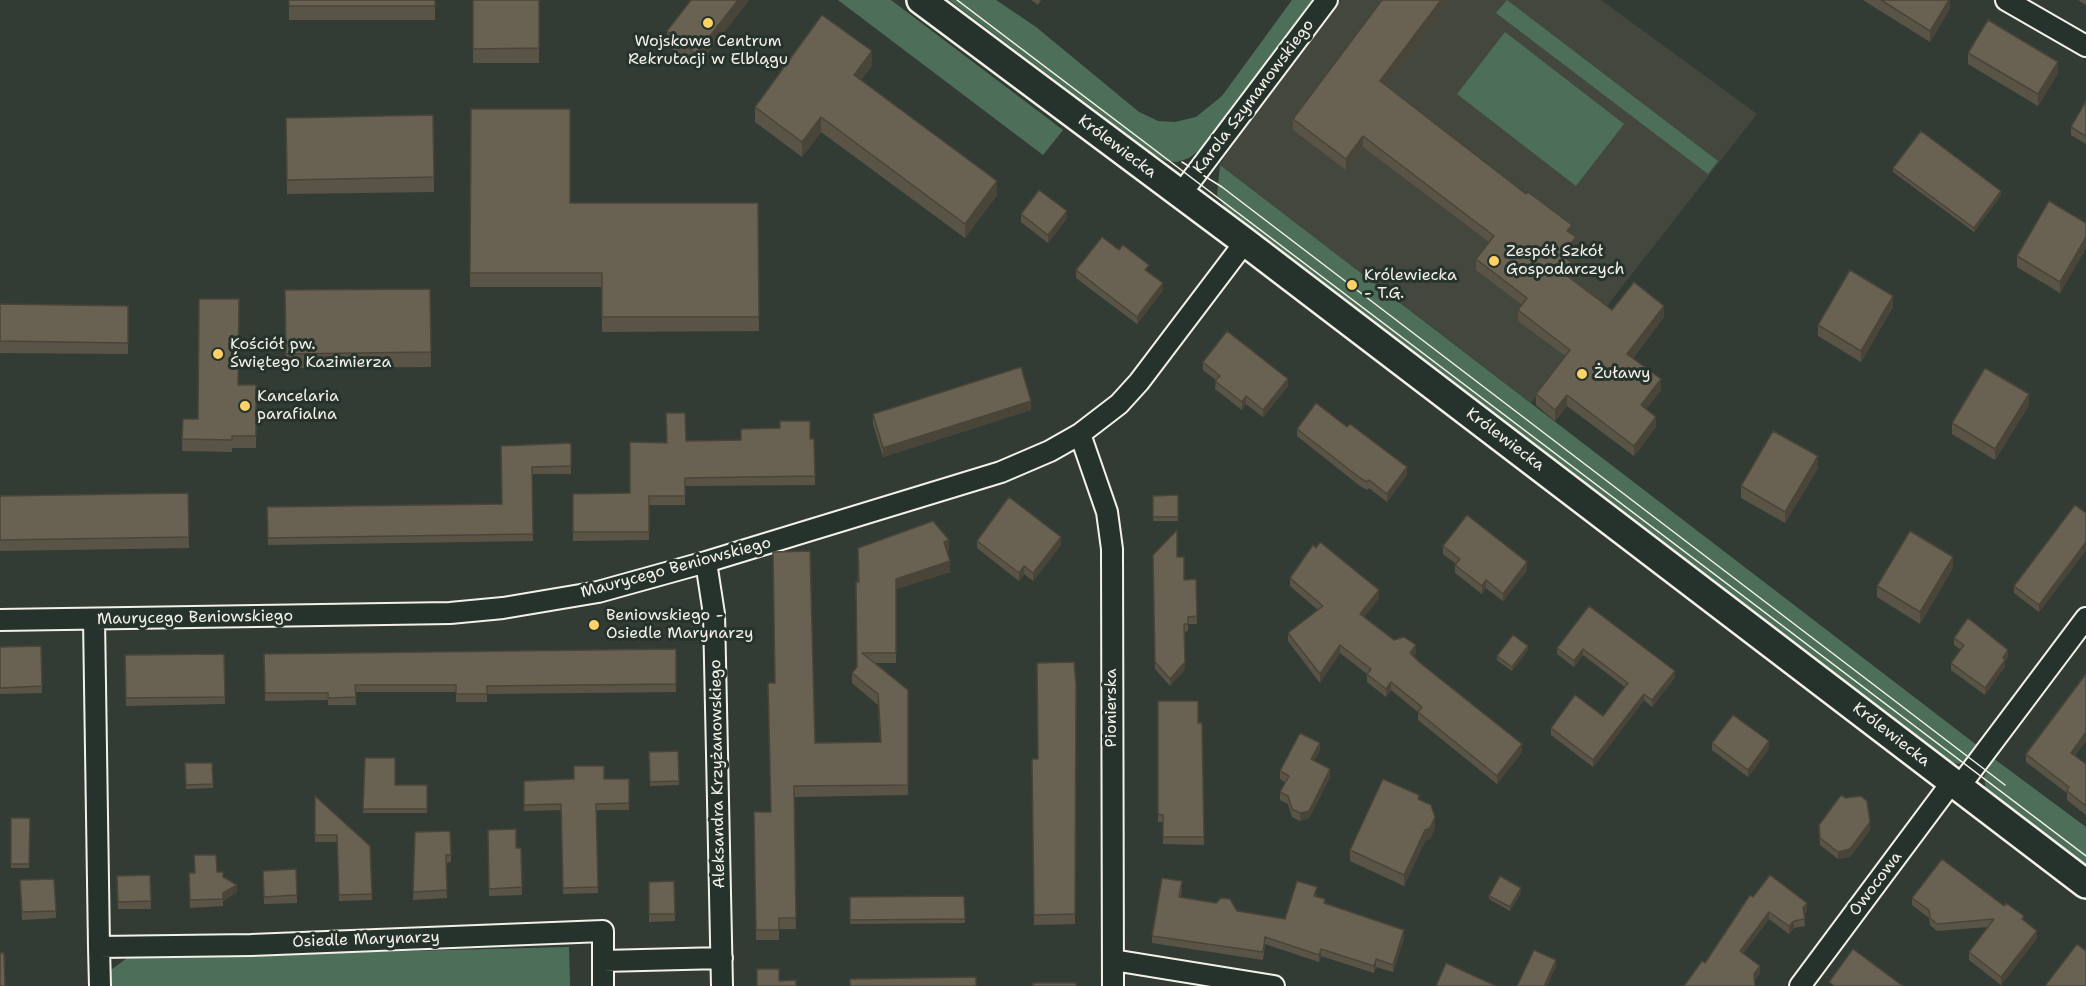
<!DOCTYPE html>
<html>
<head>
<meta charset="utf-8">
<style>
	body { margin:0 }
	canvas { display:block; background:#333c34 }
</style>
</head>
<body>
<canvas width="2086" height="986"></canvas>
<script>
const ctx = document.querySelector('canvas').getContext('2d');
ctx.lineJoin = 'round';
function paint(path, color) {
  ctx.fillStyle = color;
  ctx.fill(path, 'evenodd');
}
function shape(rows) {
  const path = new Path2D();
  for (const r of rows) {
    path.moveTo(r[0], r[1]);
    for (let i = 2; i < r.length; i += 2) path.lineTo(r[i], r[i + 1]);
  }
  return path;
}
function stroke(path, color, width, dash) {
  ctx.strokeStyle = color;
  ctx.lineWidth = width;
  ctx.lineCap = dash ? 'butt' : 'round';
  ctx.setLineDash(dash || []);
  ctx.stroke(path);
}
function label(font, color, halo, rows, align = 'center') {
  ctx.font = font + ' "Shantell Sans",sans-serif';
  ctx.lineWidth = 6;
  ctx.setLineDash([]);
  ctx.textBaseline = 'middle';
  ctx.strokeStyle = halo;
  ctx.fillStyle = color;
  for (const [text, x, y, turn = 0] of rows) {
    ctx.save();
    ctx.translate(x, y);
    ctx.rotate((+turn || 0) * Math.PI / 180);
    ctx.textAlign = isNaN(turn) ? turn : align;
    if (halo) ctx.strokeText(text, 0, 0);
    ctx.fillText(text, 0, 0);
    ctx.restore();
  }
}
paint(shape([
	[1341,0,1601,0,1757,114,1531,403,1220,165,1239,135]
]), '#43473d');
paint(shape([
	[838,0,891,0,1063,130,1043,155],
	[949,0,996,0,1036,27,1139,112,1158,121,1175,122,1196,117,1222,96,1292,0,1312,0,1202,148,1189,158,1177,162,1166,161,1155,155],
	[1507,0,1718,161,1708,174,1496,13],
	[1505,32,1624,124,1576,186,1457,94],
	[1220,165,1978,746,1973,754,1959,764,1948,761,1227,211,1217,195],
	[1993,758,2086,827,2086,866,1986,790,1984,777],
	[569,947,570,986,111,986,111,970,127,958]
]), '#4d6f5a');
const minor = shape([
	[2006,0,2086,46],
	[1180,195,1327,0],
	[1080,434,1107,512,1112,549,1113,986],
	[706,562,714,614,722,986],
	[94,619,99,947],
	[0,620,450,613,503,608,598,592,706,562,1001,472,1050,451,1080,434,1119,404,1139,382,1245,242],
	[1959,787,2086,618],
	[1113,960,1274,986],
	[603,961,722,958],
	[100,986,99,947,251,945,603,931,603,986],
	[1800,986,1952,782]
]);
const secondary = shape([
	[921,0,1245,242,2086,884]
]);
stroke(minor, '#f4f1e8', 24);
stroke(secondary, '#f4f1e8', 32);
stroke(minor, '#26332d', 20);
stroke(secondary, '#26332d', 27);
stroke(shape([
	[957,0,2086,856],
	[1182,162,1222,187,2005,785]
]), '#f4f1e8', 1.5);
paint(shape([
	[289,0,435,0,435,20,289,20],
	[473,0,539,0,539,63,473,63],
	[691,0,749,0,696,68,667,45,667,31],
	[1031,0,1041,0,1038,5],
	[1382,0,1449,0,1385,85,1572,234,1576,248,1567,259,1574,275,1572,279,1612,310,1664,317,1633,358,1661,390,1646,409,1656,427,1634,456,1567,406,1555,421,1536,405,1536,394,1565,356,1518,321,1518,310,1522,305,1476,270,1476,259,1489,242,1363,147,1346,170,1293,130,1293,119],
	[1863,0,1950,0,1950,9,1930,42],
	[2078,0,2086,0,2086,5],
	[1968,53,2058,73,2038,106,1968,64],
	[872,65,861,80,997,195,965,238,821,132,802,157,755,122,755,107],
	[2086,101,2086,144,2071,135,2071,127],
	[471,109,570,203,758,203,759,331,602,332,602,287,470,287],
	[433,115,434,192,287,194,286,118],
	[1893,168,2001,195,1974,232,1893,172],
	[1021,214,1067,218,1048,243,1021,222],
	[2086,223,2086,248,2060,293,2017,267,2017,256],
	[1076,270,1149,272,1163,290,1137,324,1076,278],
	[430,289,431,367,286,368,285,290],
	[0,304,128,306,128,354,0,353],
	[1893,307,1861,362,1818,336,1818,325],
	[1203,362,1288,386,1263,417,1246,404,1242,410,1215,389,1216,380,1203,370],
	[238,385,256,385,256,448,232,448,232,452,182,451,183,419,198,419],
	[2029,405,1995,460,1952,434,1952,423],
	[1031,410,883,457,873,424,873,414],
	[1297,429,1407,475,1387,502,1369,488,1367,490,1360,486,1297,436],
	[810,439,815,476,815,485,685,486,685,505,649,505,649,540,573,541,573,494,630,493,666,443,686,441],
	[571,443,571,474,532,474,533,541,268,545,267,507,502,504,501,446],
	[1818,468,1785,523,1741,498,1741,486],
	[188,493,189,548,0,551,0,496],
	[1178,495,1178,521,1153,521,1153,496],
	[2086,513,2086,550,2039,612,2014,593,2014,586],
	[977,541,1061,545,1033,581,1024,574,1019,581,977,548],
	[1443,546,1527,570,1503,601,1486,588,1482,594,1455,573,1455,565,1456,564,1443,554],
	[858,548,949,551,947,551,950,572,896,589,896,663,875,663,908,690,908,795,794,797,796,929,779,929,779,940,756,940,754,812,771,812,815,743,880,742,878,705,852,683,852,673,857,667],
	[1153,555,1177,557,1184,580,1196,579,1197,624,1188,624,1188,631,1184,632,1185,669,1170,686,1155,669],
	[1953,568,1920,624,1877,597,1877,586],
	[1290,578,1379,598,1364,617,1394,640,1416,653,1413,656,1522,752,1497,784,1418,720,1418,712,1391,690,1386,697,1367,682,1367,674,1340,653,1320,683,1288,641,1288,633,1318,610,1290,586],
	[1589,606,1675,677,1652,707,1644,700,1593,767,1551,735,1551,728,1603,716,1625,687,1583,655,1574,667,1557,654,1557,648],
	[1954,638,2008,657,2005,661,2005,666,1985,695,1951,670,1951,663,1961,650,1954,645],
	[41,646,42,693,0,694,0,647],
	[676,649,676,692,487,694,487,702,456,702,456,692,355,692,356,705,328,705,328,700,265,701,264,654],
	[1528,650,1512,671,1497,660,1497,656],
	[224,654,225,704,126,706,125,655],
	[2086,674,2086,741,2075,755,2086,764,2086,815,2067,800,2067,793,2026,762,2026,754],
	[1076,684,1075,924,1034,925,1032,759,1038,759],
	[1158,701,1198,723,1202,723,1204,845,1163,844,1163,822,1158,822],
	[1712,743,1769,749,1748,777,1712,750],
	[1320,750,1314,761,1330,777,1309,818,1300,821,1292,817,1288,804,1280,800,1280,792,1285,782,1280,779,1280,771],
	[678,751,679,785,650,786,649,752],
	[365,758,395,785,427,785,427,813,363,813],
	[185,763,212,763,213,788,186,789],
	[629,779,629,810,596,810,598,893,563,894,561,810,524,811,524,781],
	[315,796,370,846,372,900,339,901,337,842,315,842],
	[1419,799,1435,828,1430,839,1425,841,1404,886,1350,861,1350,850],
	[11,818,30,818,29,868,11,868],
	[1819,825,1870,830,1850,857,1838,859,1820,845],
	[488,830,516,848,521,848,522,895,489,896],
	[415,832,451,855,451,862,446,863,447,898,413,900],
	[296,869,297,903,264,904,263,871],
	[217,872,237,892,223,901,223,906,190,908,189,873],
	[150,875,151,909,118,909,117,876],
	[20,880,56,911,56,918,22,920],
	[674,881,675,921,649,922,649,882],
	[1182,888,1181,897,1237,911,1285,919,1317,894,1316,897,1325,903,1404,938,1393,972,1376,967,1374,973,1321,956,1319,962,1265,944,1263,960,1152,943,1152,936],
	[1521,892,1510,911,1489,899,1489,896],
	[964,896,965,923,850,924,850,897],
	[1753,897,1807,910,1804,914,1805,926,1794,928,1789,934,1769,919,1743,953,1760,973,1754,981,1705,963],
	[1912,898,2024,921,2037,938,2001,985,1969,960,1969,952,1988,927,1937,931,1930,925,1929,918,1912,905]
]), '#5a5447');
paint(shape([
	[738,0,749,0,696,68,696,54],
	[1441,0,1449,0,1380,92,1380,81],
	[1949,0,1950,0,1950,9,1930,42,1930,31],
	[872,51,872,65,854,90,854,75],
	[2058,62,2058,73,2038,106,2038,94],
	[821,117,821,132,802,157,802,142],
	[1363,136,1363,147,1346,170,1346,159],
	[997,181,997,195,965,238,965,224],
	[2001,191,2001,195,1974,232,1974,228],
	[1067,211,1067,218,1048,243,1048,235],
	[1572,225,1572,236,1567,231],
	[1576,237,1576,248,1562,266,1562,255],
	[2086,237,2086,248,2060,293,2060,282],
	[1574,265,1574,275,1566,286,1566,275],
	[1163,283,1163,290,1137,324,1137,317],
	[1893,296,1893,307,1861,362,1861,351],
	[1664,306,1664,317,1627,365,1627,354],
	[1288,379,1288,386,1263,417,1263,410],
	[1661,379,1661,390,1641,416,1641,405],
	[2029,394,2029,405,1995,460,1995,449],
	[1567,395,1567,406,1555,421,1555,410],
	[1246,396,1246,404,1242,410,1242,402],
	[1031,401,1031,410,883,457,883,448],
	[1656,417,1656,427,1634,456,1634,446],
	[1818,456,1818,468,1785,523,1785,512],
	[1407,467,1407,475,1387,502,1387,494],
	[1061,537,1061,545,1033,581,1033,573],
	[949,540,949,551,944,552,944,542],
	[2086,542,2086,550,2039,612,2039,605],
	[1953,557,1953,568,1920,624,1920,612],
	[950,561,950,572,896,589,896,579],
	[1527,562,1527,570,1503,601,1503,594],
	[1024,566,1024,574,1019,581,1019,573],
	[1486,580,1486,588,1482,594,1482,586],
	[1379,590,1379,598,1360,622,1360,614],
	[1340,645,1340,653,1320,683,1320,674],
	[1416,645,1416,653,1410,661,1410,653],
	[1528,646,1528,650,1512,671,1512,667],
	[1583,649,1583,655,1574,667,1574,661],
	[2008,650,2008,657,2005,661,2005,666,1985,695,1985,688],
	[1185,662,1185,669,1170,686,1170,679],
	[1675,671,1675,677,1652,707,1652,700],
	[1391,682,1391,690,1386,697,1386,689],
	[1644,694,1644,700,1593,767,1593,760],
	[2086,732,2086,741,2071,761,2071,753],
	[1769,741,1769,749,1748,777,1748,770],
	[1320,743,1320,750,1311,767,1311,759],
	[1522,744,1522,752,1497,784,1497,776],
	[1330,769,1330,777,1309,818,1300,821,1300,813],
	[1435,817,1435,828,1430,839,1425,841,1404,886,1404,875,1425,830],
	[1870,822,1870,830,1850,857,1838,859,1838,852],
	[237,885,237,892,223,901,223,893],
	[1521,888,1521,892,1510,911,1510,907],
	[1807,903,1807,910,1803,915,1803,908],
	[1769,912,1769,919,1740,958,1740,951],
	[1794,921,1794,928,1789,934,1789,926],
	[1404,930,1404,938,1393,972,1393,965],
	[2037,931,2037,938,2001,985,2001,977],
	[1321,949,1321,956,1319,962,1319,955],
	[1376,959,1376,967,1374,973,1374,966],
	[1556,960,1556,967,1547,986,1544,986],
	[1760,966,1760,973,1754,982,1754,974]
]), '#4a4539');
const building = shape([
	[289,0,435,0,435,6,289,6,289,0],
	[473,0,539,0,539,48,473,49,473,0],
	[691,0,738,0,696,54,667,31,691,0],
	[1382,0,1441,0,1380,81,1526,194,1528,192,1572,225,1567,231,1576,237,1562,255,1574,265,1566,275,1612,310,1634,282,1664,306,1627,354,1661,379,1641,405,1656,417,1634,446,1567,395,1555,410,1536,394,1570,350,1518,310,1527,298,1476,259,1494,236,1363,136,1346,159,1293,119,1382,0],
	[1881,0,1949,0,1930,31,1881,0],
	[822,15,872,51,854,75,997,181,965,224,821,117,802,142,755,107,822,15],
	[1988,20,2058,62,2038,94,1968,53,1988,20],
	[2086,101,2086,136,2071,127,2086,101],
	[471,109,570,109,570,203,758,203,759,317,602,317,602,273,470,273,471,109],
	[433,115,434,177,287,180,286,118,433,115],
	[1921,131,2001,191,1974,228,1893,168,1921,131],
	[1039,190,1067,211,1048,235,1021,214,1039,190],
	[2049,201,2086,223,2086,237,2060,282,2017,256,2049,201],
	[1102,237,1119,250,1123,245,1149,265,1145,270,1163,283,1137,317,1076,270,1102,237],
	[1850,270,1893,296,1861,351,1818,325,1850,270],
	[430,289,431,352,286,354,285,290,430,289],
	[199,299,239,299,238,385,256,385,256,436,232,436,232,440,182,439,183,419,198,419,199,299],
	[0,304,128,306,128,343,0,341,0,304],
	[1227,331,1288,379,1263,410,1246,396,1242,402,1215,381,1220,376,1203,362,1227,331],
	[1021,367,1031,401,883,448,873,414,1021,367],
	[1985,368,2029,394,1995,449,1952,423,1985,368],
	[1316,403,1347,427,1350,424,1407,467,1387,494,1369,480,1367,482,1360,478,1297,429,1316,403],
	[666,413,685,413,686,441,741,440,741,429,780,428,780,421,810,421,810,439,814,439,815,476,685,478,685,496,649,496,649,532,573,532,573,494,630,493,630,442,667,443,666,413],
	[1773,431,1818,456,1785,512,1741,486,1773,431],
	[571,443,571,466,532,467,533,534,268,538,267,507,502,504,501,446,571,443],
	[188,493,189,537,0,540,0,496,188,493],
	[1178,495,1178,517,1153,517,1153,496,1178,495],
	[1009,497,1061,537,1033,573,1024,566,1019,573,977,541,1009,497],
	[2075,505,2086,513,2086,542,2039,605,2014,586,2075,505],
	[1467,515,1527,562,1503,594,1486,580,1482,586,1455,565,1460,559,1443,546,1467,515],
	[933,521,949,540,944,542,950,561,896,579,896,653,862,653,908,690,908,785,794,786,796,918,779,918,779,930,756,930,754,812,771,812,768,683,775,683,773,552,810,551,815,743,881,742,878,694,852,673,857,667,856,582,859,582,858,548,933,521],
	[1177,530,1177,557,1184,557,1184,580,1196,579,1197,616,1188,617,1188,624,1184,624,1185,662,1170,679,1155,662,1153,555,1177,530],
	[1910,531,1953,557,1920,612,1877,586,1910,531],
	[1320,542,1379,590,1360,614,1394,640,1404,637,1416,645,1410,653,1419,662,1522,744,1497,776,1418,712,1422,707,1391,682,1386,689,1367,674,1371,669,1340,645,1320,674,1288,633,1323,606,1290,578,1313,545,1316,548,1320,542],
	[1589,606,1675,671,1652,700,1644,694,1593,760,1551,728,1575,695,1603,716,1628,683,1583,649,1574,661,1557,648,1589,606],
	[1968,618,2008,650,2003,658,2005,660,1985,688,1951,663,1964,645,1954,638,1968,618],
	[1513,635,1528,646,1512,667,1497,656,1513,635],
	[41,646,42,686,0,688,0,647,41,646],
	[676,649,676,684,487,686,487,694,456,694,456,685,355,685,356,697,328,698,328,693,265,693,264,654,676,649],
	[224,654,225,697,126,698,125,655,224,654],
	[1074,662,1076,684,1075,914,1034,915,1032,759,1038,759,1037,663,1074,662],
	[2086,674,2086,732,2071,753,2086,764,2086,806,2067,791,2069,787,2026,754,2086,674],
	[1158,701,1198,701,1198,723,1202,723,1204,837,1163,837,1163,815,1158,814,1158,701],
	[1733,715,1769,741,1748,770,1712,743,1733,715],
	[1300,733,1320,743,1311,759,1330,769,1309,811,1300,813,1292,809,1288,796,1280,792,1289,776,1280,771,1300,733],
	[678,751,679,781,650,782,649,752,678,751],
	[365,758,395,758,395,785,427,785,427,809,363,809,365,758],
	[185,763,212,763,213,784,186,785,185,763],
	[574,766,604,766,604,779,629,779,629,803,596,804,598,887,563,888,561,804,524,805,524,781,574,779,574,766],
	[1383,779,1419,795,1418,799,1431,805,1435,817,1430,828,1425,830,1404,875,1350,850,1383,779],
	[1841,795,1846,798,1861,796,1867,801,1870,822,1850,849,1838,852,1820,838,1819,825,1841,795],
	[315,796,370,846,372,894,339,895,337,835,315,835,315,796],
	[11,818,30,818,29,864,11,864,11,818],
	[516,829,516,848,521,848,522,887,489,889,488,830,516,829],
	[450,831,451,855,446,855,447,890,413,892,415,832,450,831],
	[194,855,216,855,217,872,223,872,223,877,237,885,223,893,223,899,190,900,189,873,195,873,194,855],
	[1942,859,2004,906,2006,903,2024,916,2022,919,2037,931,2001,977,1969,952,1994,919,1937,924,1930,918,1929,910,1912,898,1942,859],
	[296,869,297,895,264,897,263,871,296,869],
	[150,875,151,901,118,902,117,876,150,875],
	[1770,875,1807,903,1803,908,1805,919,1794,921,1789,926,1769,912,1740,951,1760,966,1754,974,1755,986,1684,986,1702,961,1705,963,1750,895,1753,897,1770,875],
	[1500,876,1521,888,1510,907,1489,896,1500,876],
	[1162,878,1182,881,1179,897,1216,903,1221,898,1230,899,1237,911,1285,919,1297,881,1317,887,1314,896,1325,899,1324,903,1404,930,1393,965,1376,959,1374,966,1321,949,1319,955,1265,937,1263,952,1152,936,1162,878],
	[54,879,56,911,22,912,20,880,54,879],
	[674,881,675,914,649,914,649,882,674,881],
	[964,896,965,919,850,920,850,897,964,896],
	[2077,944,2086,951,2086,986,2045,986,2077,944],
	[1853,949,1903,986,1834,986,1829,982,1853,949],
	[1534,950,1556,960,1544,986,1517,986,1534,950],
	[0,953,4,953,5,986,0,986,0,953],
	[1446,963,1496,986,1436,986,1446,963],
	[757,969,779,969,779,981,796,980,796,986,757,986,757,969],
	[976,977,976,986,850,986,850,979,976,977],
	[1033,983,1076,983,1076,986,1033,986,1033,983]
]);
paint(building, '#696252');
stroke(building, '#4a4539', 1.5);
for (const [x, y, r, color] of [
	[708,23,6,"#ffd166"],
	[1494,261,6,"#ffd166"],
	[1352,285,6,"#ffd166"],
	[218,354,6,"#ffd166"],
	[1582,374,6,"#ffd166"],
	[245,406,6,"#ffd166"],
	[594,625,6,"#ffd166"]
]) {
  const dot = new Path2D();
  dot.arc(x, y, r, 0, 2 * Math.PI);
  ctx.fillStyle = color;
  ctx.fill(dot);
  stroke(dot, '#26332d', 2);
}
label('16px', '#f4f1e8', '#26332d', [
	["Wojskowe Centrum",708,42,"center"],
	["Rekrutacji w Elblągu",708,60,"center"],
	["Zespół Szkół",1506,252],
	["Gospodarczych",1506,270],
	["Królewiecka",1364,276],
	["- T.G.",1364,294],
	["Kościół pw.",230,345],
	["Świętego Kazimierza",230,363],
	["Żuławy",1594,374],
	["Kancelaria",257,397],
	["parafialna",257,415],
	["Beniowskiego -",606,616],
	["Osiedle Marynarzy",606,634]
], 'left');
label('16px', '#f4f1e8', '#26332d', [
	["Karola Szymanowskiego",1254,97,-53],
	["Królewiecka",1117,147,37],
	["Królewiecka",1505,440,37],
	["Maurycego Beniowskiego",676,568,-15],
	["Maurycego Beniowskiego",195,618,-1],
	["Pionierska",1112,708,-90],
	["Królewiecka",1891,735,38],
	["Aleksandra Krzyżanowskiego",718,774,-91],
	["Owocowa",1876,884,-53],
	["Osiedle Marynarzy",366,940,-2]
]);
</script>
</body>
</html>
